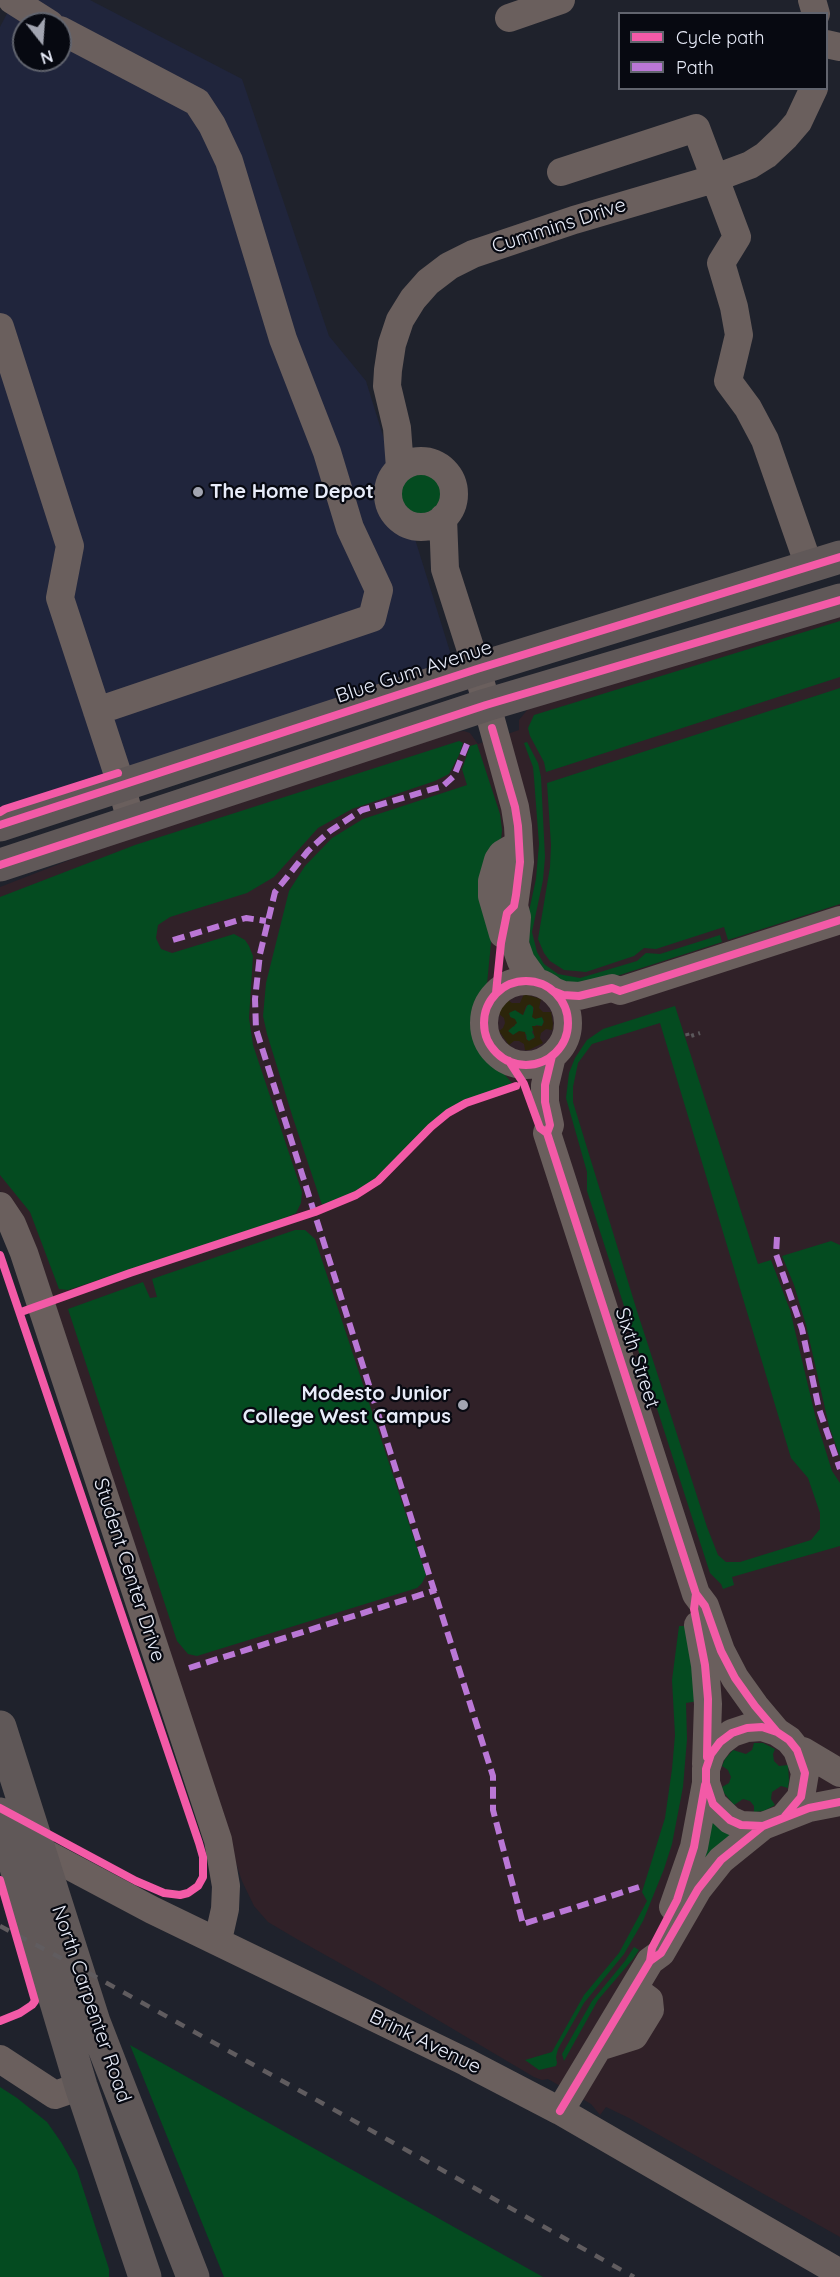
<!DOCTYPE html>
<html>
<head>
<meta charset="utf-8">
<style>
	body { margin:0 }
	#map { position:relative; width:840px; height:2277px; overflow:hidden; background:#1f222c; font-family:Quicksand,sans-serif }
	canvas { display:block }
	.legend { position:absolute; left:618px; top:12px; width:210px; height:78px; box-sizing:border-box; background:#070911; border:2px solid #61646e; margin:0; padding:8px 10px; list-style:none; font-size:18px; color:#e8ecf9 }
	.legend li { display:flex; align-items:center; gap:12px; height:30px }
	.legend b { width:30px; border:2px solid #61646e }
	.north { position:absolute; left:12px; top:12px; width:60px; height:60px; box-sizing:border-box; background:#070911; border:2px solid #61646e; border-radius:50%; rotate:163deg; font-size:16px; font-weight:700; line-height:24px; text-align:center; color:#e8ecf9 }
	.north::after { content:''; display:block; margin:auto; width:21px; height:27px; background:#a2a5b1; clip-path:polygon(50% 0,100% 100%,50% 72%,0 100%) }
</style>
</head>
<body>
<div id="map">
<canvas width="840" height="2277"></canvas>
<ul class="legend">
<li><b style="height:8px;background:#f35aa7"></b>Cycle path</li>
<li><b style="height:8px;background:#ba77d6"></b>Path</li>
</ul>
<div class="north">N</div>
</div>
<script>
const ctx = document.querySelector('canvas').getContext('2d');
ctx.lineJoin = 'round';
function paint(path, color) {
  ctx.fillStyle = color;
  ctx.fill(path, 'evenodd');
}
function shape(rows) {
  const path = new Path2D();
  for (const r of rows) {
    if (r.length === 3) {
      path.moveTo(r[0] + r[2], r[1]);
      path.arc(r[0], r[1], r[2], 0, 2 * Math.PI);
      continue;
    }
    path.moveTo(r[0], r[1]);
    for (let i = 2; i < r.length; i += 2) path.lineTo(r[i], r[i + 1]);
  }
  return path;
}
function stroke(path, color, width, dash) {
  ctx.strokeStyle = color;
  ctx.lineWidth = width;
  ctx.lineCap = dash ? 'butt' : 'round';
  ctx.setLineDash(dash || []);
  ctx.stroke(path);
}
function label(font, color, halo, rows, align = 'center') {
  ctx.font = font + ' Quicksand,sans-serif';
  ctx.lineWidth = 4.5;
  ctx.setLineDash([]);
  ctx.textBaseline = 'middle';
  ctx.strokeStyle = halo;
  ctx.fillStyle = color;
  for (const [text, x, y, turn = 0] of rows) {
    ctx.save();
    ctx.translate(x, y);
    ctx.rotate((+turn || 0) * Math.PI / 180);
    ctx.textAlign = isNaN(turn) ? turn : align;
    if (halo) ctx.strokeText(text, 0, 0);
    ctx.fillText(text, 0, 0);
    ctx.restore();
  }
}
paint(shape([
	[14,0,90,0,242,79,329,336,366,381,456,671,0,810,0,27],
	[24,24,60,24,60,60,24,60]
]), '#20253c');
paint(shape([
	[840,612,840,2237,629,2118,606,2107,600,2115,591,2104,548,2079,542,2080,534,2077,377,1984,295,1938,268,1922,254,1906,242,1881,17,1214,0,1191,0,887,116,842,455,732,464,731,470,733,478,744,519,730,519,720,528,709]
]), '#302128');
paint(shape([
	[420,494,22],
	[840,621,840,677,546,772,544,762,530,736,528,728,534,715],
	[840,688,840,904,728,940,724,927,656,949,644,948,634,956,586,972,564,970,550,961,544,953,538,939,550,867,551,845,547,783],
	[459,741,463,743,459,755,449,774,435,781,352,809,318,828,274,877,247,893,170,917,158,925,156,938,161,949,172,953,234,934,245,940,249,946,253,956,249,1018,253,1045,302,1192,301,1203,296,1213,280,1220,68,1290,59,1289,30,1212,0,1175,0,897,135,845],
	[527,742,538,763,541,777,545,857,543,880,532,932,537,952,544,964,558,974,580,978,637,961,646,953,660,954,720,935,722,942,595,983,559,983,543,974,533,961,526,925,536,879,539,844,534,778,533,767,524,743],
	[477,744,500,814,502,830,487,984,479,1002,475,1026,476,1034,483,1050,512,1083,455,1105,432,1122,373,1180,354,1192,322,1205,292,1115,267,1034,263,1016,266,983,289,891,305,866,332,838,363,819,467,785,462,769,470,746],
	[528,1004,533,1006,533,1018,542,1017,544,1021,542,1026,536,1025,532,1032,535,1037,529,1041,527,1040,526,1034,517,1033,513,1035,508,1031,510,1027,515,1026,509,1014,510,1011,515,1010,523,1015],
	[675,1006,758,1264,771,1260,790,1310,817,1423,832,1471,840,1483,840,1546,732,1577,734,1585,723,1589,721,1584,710,1573,708,1567,587,1191,587,1172,566,1098,569,1073,575,1058,587,1040,603,1029],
	[660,1023,791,1458,808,1478,820,1513,820,1529,811,1540,740,1562,726,1562,718,1555,707,1527,637,1311,573,1102,573,1087,578,1063,592,1044],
	[295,1230,305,1230,315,1239,426,1575,422,1583,417,1588,197,1656,188,1654,177,1641,68,1309,143,1282,150,1298,157,1297,152,1279],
	[831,1241,840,1245,840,1457,829,1426,806,1325,794,1285,782,1256],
	[679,1626,685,1626,698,1701,686,1703,687,1739,683,1787,672,1844,664,1869,643,1921,624,1954,584,2003,558,2049,556,2057,557,2063,556,2066,539,2070,525,2060,552,2052,584,1995,619,1953,647,1901,642,1892,665,1818,672,1769,675,1735,672,1680],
	[754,1743,763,1743,775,1749,773,1754,774,1761,779,1766,788,1765,789,1781,788,1788,781,1786,772,1792,771,1799,775,1805,764,1811,754,1812,754,1806,750,1801,743,1799,734,1805,724,1793,722,1787,729,1783,731,1777,728,1770,722,1766,725,1759,733,1750,746,1754,752,1750],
	[707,1818,736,1834,688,1883],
	[634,1947,639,1950,633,1959,598,2000,564,2061,562,2054,592,2001,625,1961],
	[130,2045,543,2277,224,2277],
	[0,2087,17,2098,47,2122,61,2142,77,2170,109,2269,109,2277,0,2277]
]), '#044b20');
paint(shape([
	[524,994,541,999,539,1008,543,1012,551,1012,553,1024,552,1030,546,1029,541,1033,540,1038,543,1043,529,1050,525,1050,524,1044,519,1041,514,1041,509,1045,499,1031,503,1028,505,1023,504,1018,499,1014,500,1008,508,1000,512,1003,520,1003],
	[530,1004,534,1008,532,1017,535,1019,542,1017,544,1022,542,1026,532,1026,535,1038,529,1041,526,1039,525,1032,519,1031,513,1035,508,1031,517,1023,515,1019,510,1017,509,1013,515,1010,523,1015,526,1006]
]), '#2c250a');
stroke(shape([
	[687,1033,688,1037,700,1033]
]), '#5b585b', 4, [3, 4.5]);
stroke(shape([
	[12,0,50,24],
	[812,0,816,14],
	[509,18,561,0],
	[60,30,197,102,212,125,229,161,283,339,327,452,350,528,379,590,372,618,97,711],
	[826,44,840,47],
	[561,172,696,128,737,237,721,263,734,307,739,335,728,381,748,408,765,440,809,566],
	[0,327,70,546,60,598,121,784,131,822],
	[421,494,33],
	[400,468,397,428,387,386,388,370,392,344,400,320,413,299,428,282,449,266,473,254,574,220,707,181,750,165,766,155,786,136,798,122,814,88],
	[443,518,445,569,477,669,515,807,518,826,520,862,514,906,517,917,515,944,521,961,536,982],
	[503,934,492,896,492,881,498,860,502,854,519,844],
	[526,1023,42],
	[553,991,563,995,579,996,612,988,620,991,840,920],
	[552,1056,545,1085,545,1102,550,1125,547,1133,696,1594,705,1606,721,1651,735,1678,755,1706,777,1732],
	[0,1206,12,1224,24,1253,218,1840,226,1886,225,1909,218,1940],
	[698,1625,705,1665,708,1704,706,1764],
	[797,1750,803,1751,840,1773],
	[785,1816,801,1797,805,1773,797,1750,789,1740,777,1732,762,1727,747,1728,732,1733,720,1742,711,1754,706,1769,706,1783,713,1804,730,1820,741,1825,763,1826,809,1808,840,1802],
	[26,1843,152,1910,466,2062,560,2111,840,2273],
	[673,1907,694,1847,706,1783],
	[599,2047,634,2036,650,2010,649,2000,634,1989],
	[0,2059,55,2095,81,2086],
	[560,2111,650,1961,661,1953,698,1889,721,1860,763,1826]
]), '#6a5f5d', 28);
stroke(shape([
	[0,825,477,669,840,557],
	[0,865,486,705,840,600],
	[0,1727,94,2022,193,2277],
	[0,1814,81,2086,145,2277]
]), '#605858', 33);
stroke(shape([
	[0,1926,78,1967,634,2277]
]), '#605c5f', 4.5, [10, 10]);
stroke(shape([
	[467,744,454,776,443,786,362,810,330,831,308,851,275,892,260,954,255,999,256,1029,493,1776,493,1810,523,1924,639,1887],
	[173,940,246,918,266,921],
	[777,1237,776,1254,802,1329,819,1409,840,1469],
	[189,1668,436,1590]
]), '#ba77d6', 6, [12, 6]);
stroke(shape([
	[492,728,515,807,518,826,520,862,516,895,514,906,507,913,501,943,496,993],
	[0,812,5,809,118,773],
	[0,825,477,669,840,557],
	[0,865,486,705,840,600],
	[526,1023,42],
	[553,991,563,995,579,996,612,988,620,991,840,920],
	[552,1056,545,1085,545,1102,550,1125,547,1133,696,1594,705,1606,721,1651,735,1678,755,1706,777,1732],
	[509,1061,524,1084,540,1128,547,1133],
	[0,1255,199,1843,203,1857,203,1877,198,1886,188,1893,180,1895,164,1893,136,1881,0,1808],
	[21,1312,130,1273,315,1212,356,1195,378,1181,431,1127,448,1113,466,1103,516,1086],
	[696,1594,694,1609,705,1665,708,1699,707,1757],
	[785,1816,801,1797,805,1773,797,1750,789,1740,777,1732,762,1727,747,1728,732,1733,720,1742,711,1754,706,1769,706,1783,713,1804,730,1820,741,1825,763,1826,809,1808,840,1802],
	[0,1880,35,2001,32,2005,20,2013,0,2021],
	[650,1961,652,1948,677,1900,694,1847,705,1785],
	[560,2111,650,1961,661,1953,698,1889,721,1860,763,1826]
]), '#f35aa7', 8);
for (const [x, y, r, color] of [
	[198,492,6,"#a2a5b1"],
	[463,1405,6,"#a2a5b1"]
]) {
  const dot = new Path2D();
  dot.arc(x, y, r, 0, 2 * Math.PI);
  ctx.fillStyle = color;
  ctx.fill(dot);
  stroke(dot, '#070911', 2);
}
label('20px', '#e8ecf9', '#070911', [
	["Cummins Drive",559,226,-18],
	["Blue Gum Avenue",414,672,-18],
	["Sixth Street",637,1358,72],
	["Student Center Drive",129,1570,72],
	["North Carpenter Road",91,2004,71],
	["Brink Avenue",425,2042,26]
]);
label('bold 20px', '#e8ecf9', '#070911', [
	["The Home Depot",210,492],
	["Modesto Junior",451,1394,"right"],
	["College West Campus",451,1417,"right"]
], 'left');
</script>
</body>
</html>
